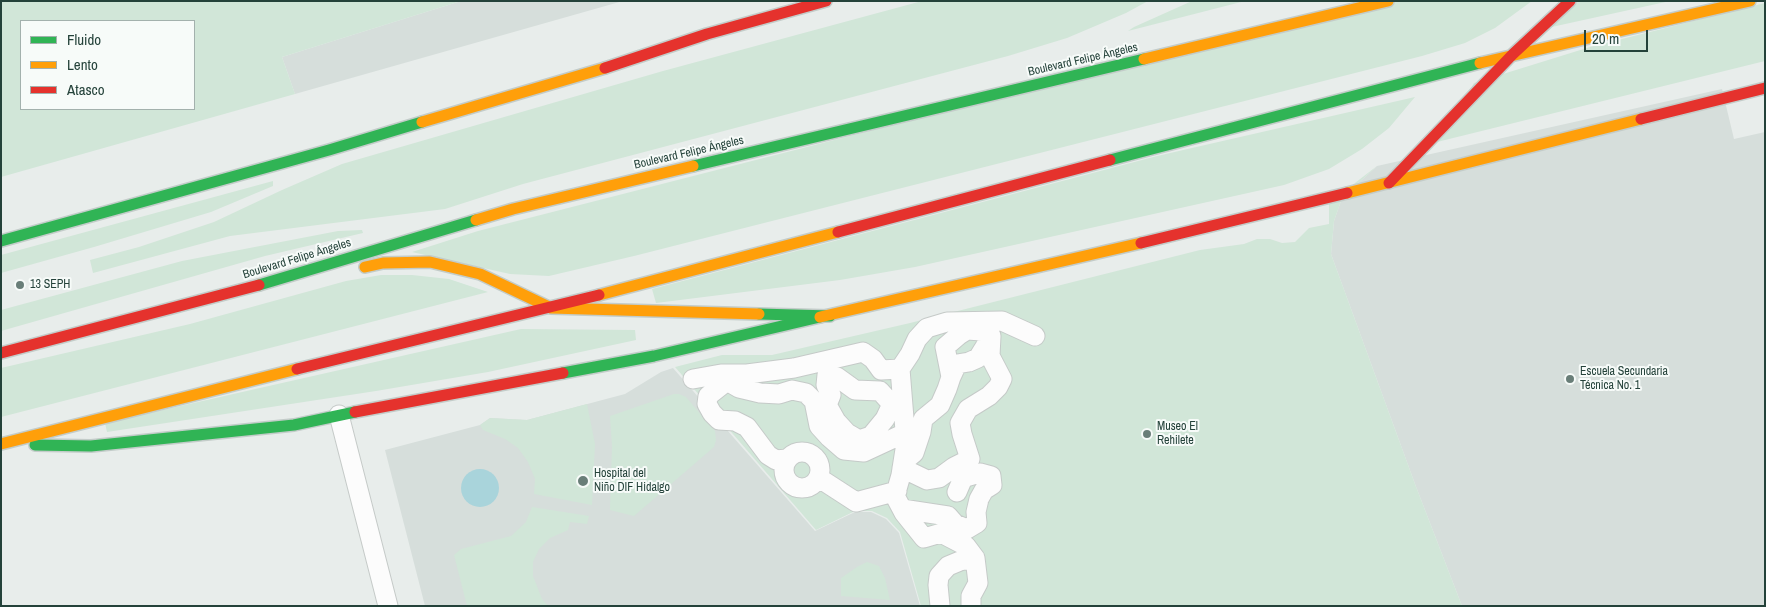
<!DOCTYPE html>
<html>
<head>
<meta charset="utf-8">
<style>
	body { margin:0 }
	#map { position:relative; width:1766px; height:607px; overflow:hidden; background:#e8edeb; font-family:"Archivo Narrow",sans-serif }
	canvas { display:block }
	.frame { position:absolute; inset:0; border:2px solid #24423a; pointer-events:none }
	.legend { position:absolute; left:20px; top:20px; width:175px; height:90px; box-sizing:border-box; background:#f7fbf9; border:1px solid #a3b1ad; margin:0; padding:6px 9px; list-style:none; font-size:15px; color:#24423a }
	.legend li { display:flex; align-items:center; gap:10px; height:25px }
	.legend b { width:25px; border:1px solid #a3b1ad }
	.scale { position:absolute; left:1584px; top:30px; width:64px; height:22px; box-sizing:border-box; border:2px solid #24423a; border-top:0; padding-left:6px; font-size:15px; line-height:18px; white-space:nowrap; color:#24423a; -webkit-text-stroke:4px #f7fbf9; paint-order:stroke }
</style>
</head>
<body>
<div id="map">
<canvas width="1766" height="607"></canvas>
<div class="frame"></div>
<ul class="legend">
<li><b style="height:6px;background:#30b455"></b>Fluido</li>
<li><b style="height:6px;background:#ff9f0a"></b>Lento</li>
<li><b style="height:6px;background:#e5322d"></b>Atasco</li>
</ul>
<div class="scale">20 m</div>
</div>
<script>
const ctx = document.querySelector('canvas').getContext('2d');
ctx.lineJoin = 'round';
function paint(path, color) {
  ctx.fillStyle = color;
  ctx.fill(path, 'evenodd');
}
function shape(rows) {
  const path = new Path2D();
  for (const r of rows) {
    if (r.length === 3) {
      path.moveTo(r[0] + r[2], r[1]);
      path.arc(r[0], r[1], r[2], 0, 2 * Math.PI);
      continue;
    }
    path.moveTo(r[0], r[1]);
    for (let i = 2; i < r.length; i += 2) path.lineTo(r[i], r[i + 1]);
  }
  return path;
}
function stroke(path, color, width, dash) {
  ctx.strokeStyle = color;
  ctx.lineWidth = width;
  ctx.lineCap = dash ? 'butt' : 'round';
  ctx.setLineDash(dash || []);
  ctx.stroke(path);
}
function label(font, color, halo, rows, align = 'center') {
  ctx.font = font + ' "Archivo Narrow",sans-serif';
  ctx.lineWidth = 4;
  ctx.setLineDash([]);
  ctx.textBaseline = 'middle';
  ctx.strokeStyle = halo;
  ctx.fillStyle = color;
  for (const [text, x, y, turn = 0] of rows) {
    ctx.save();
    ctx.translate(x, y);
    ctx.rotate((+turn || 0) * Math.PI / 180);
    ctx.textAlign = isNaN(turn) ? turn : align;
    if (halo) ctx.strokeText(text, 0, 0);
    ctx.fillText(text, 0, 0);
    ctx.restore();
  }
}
paint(shape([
	[461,1,623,1,295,94,282,57],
	[1722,89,1734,139,1765,132,1765,606,1462,606,1415,484,1331,254,1334,221,1342,198,1377,166],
	[673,368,815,531,855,512,871,512,886,519,899,533,920,606,425,606,385,450,480,425,490,418,527,420,625,394,661,372]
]), '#d6dedb');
paint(shape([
	[1,1,461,1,282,57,295,94,1,177],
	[21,21,194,21,194,109,21,109],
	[922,1,1148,1,1126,13,1067,38,1008,56,523,184,445,209,230,236,93,273,90,260,139,247,214,222,282,190,342,164,663,71],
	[1192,1,1245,1,1128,31,1134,27],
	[1378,1,1532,1,1495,28,1465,43,1422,56,634,256,549,276,510,274,412,252,478,231],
	[1567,1,1670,1,1538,30],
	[1765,3,1765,61,1437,142,1474,83,1590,47],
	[1415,97,1389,128,1362,149,1329,169,1284,185,915,267,840,280,656,303,652,289,1157,156],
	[1377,166,1342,198,1334,221,1331,254,1415,484,1462,606,921,606,900,532,887,518,872,511,855,511,816,530,675,367,722,355,772,355,910,323,1200,250,1244,244,1257,239,1270,239,1282,243,1295,242,1309,228,1329,224,1329,203],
	[273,181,273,186,211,212,94,247,1,273,1,255],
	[362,230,363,233,265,256,1,331,1,310,182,261,338,231],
	[381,275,412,275,449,279,488,292,1,417,1,368,190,324,346,281],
	[521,329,635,330,636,340,488,372,376,391,107,432,105,423],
	[674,394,679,394,686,397,715,431,716,440,714,447,634,516,610,510,612,446,610,416],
	[587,404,595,444,592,505,534,494,535,479,528,462,518,448,505,439,483,430,480,425,490,418,527,420],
	[532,507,589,516,587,524,570,522,568,530,550,538,539,549,533,562,533,576,542,599,548,606,467,606,454,555,461,549,511,536,526,522],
	[867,562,879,566,885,578,890,600,841,596,841,578,857,567]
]), '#d1e6d8');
paint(shape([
	[480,488,19]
]), '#a9d4db');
const street = shape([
	[900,369,906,443,901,475,895,496,904,513,924,538,941,533,966,546,975,558,978,583,971,596,971,606],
	[951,377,957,364,969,362,978,358,991,337],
	[693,379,721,374,747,374,794,368,863,352,873,359,881,370,900,369,910,354,917,339,927,328,947,322,1002,321,1035,336],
	[893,402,885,419,871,436,859,440,847,433,836,421,827,405,831,395,826,385,827,375,837,377,855,390,880,391,889,401,893,402,902,403],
	[339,415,388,606],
	[802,470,18],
	[787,459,776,460,768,455,747,427,735,421,719,420,712,413,707,404,708,396,727,381,739,388,760,393,779,394,792,390,806,393,814,401,819,426,829,437,844,450,864,452,905,433],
	[902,468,927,480,939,478,954,467,970,459,962,434,960,423,968,409,989,396,998,387,1002,379,990,356,991,336,982,331,967,330,959,335,945,347,951,377,947,389,940,405,923,419,921,432,914,453,903,462],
	[819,478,856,502,897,491],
	[902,509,948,516,955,524,967,529,977,523,976,512,979,499,984,490,992,485,991,476,980,473,963,478,957,492],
	[940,606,938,585,939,576,948,566,960,561,975,558]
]);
const fast = shape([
	[1110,160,1480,63],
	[693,166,1144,59],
	[1,241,329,150,422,122],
	[259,285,476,220],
	[759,314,830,316],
	[563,373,654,356,820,317],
	[35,445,91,446,294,425,355,412]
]);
const slow = shape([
	[1144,59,1388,1],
	[1480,63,1750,1],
	[422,122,605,68],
	[1347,193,1641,119],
	[476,220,513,209,693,166],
	[365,267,383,263,430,262,480,274,551,308,759,314],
	[599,295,838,232],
	[820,317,1141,243],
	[1,444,297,369]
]);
const jam = shape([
	[605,68,707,34,826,1],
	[1641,119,1765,88],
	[1389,183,1513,54,1570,1],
	[838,232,1110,160],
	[1141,243,1347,193],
	[1,353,259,285],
	[297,369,599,295],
	[355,412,563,373]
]);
stroke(street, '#c5cac8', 21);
stroke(fast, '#c3ccc9', 14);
stroke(slow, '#c3ccc9', 14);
stroke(jam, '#c3ccc9', 14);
stroke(street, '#fcfcfc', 19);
stroke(fast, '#30b455', 11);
stroke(slow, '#ff9f0a', 11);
stroke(jam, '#e5322d', 11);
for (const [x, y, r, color] of [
	[20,285,5,"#697e78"],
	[1570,379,5,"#697e78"],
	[1147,434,5,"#697e78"],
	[583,481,6,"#697e78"]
]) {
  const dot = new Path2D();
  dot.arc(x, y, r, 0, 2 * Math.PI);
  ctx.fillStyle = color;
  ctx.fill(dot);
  stroke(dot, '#f7fbf9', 2);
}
label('12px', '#24423a', '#f7fbf9', [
	["Boulevard Felipe Ángeles",1083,60,-13],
	["Boulevard Felipe Ángeles",689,153,-13],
	["Boulevard Felipe Ángeles",297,259,-17]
]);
label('12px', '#24423a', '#f7fbf9', [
	["13 SEPH",30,285],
	["Escuela Secundaria",1580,372],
	["Técnica No. 1",1580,386],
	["Museo El",1157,427],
	["Rehilete",1157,441],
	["Hospital del",594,474],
	["Niño DIF Hidalgo",594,488]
], 'left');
</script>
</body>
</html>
